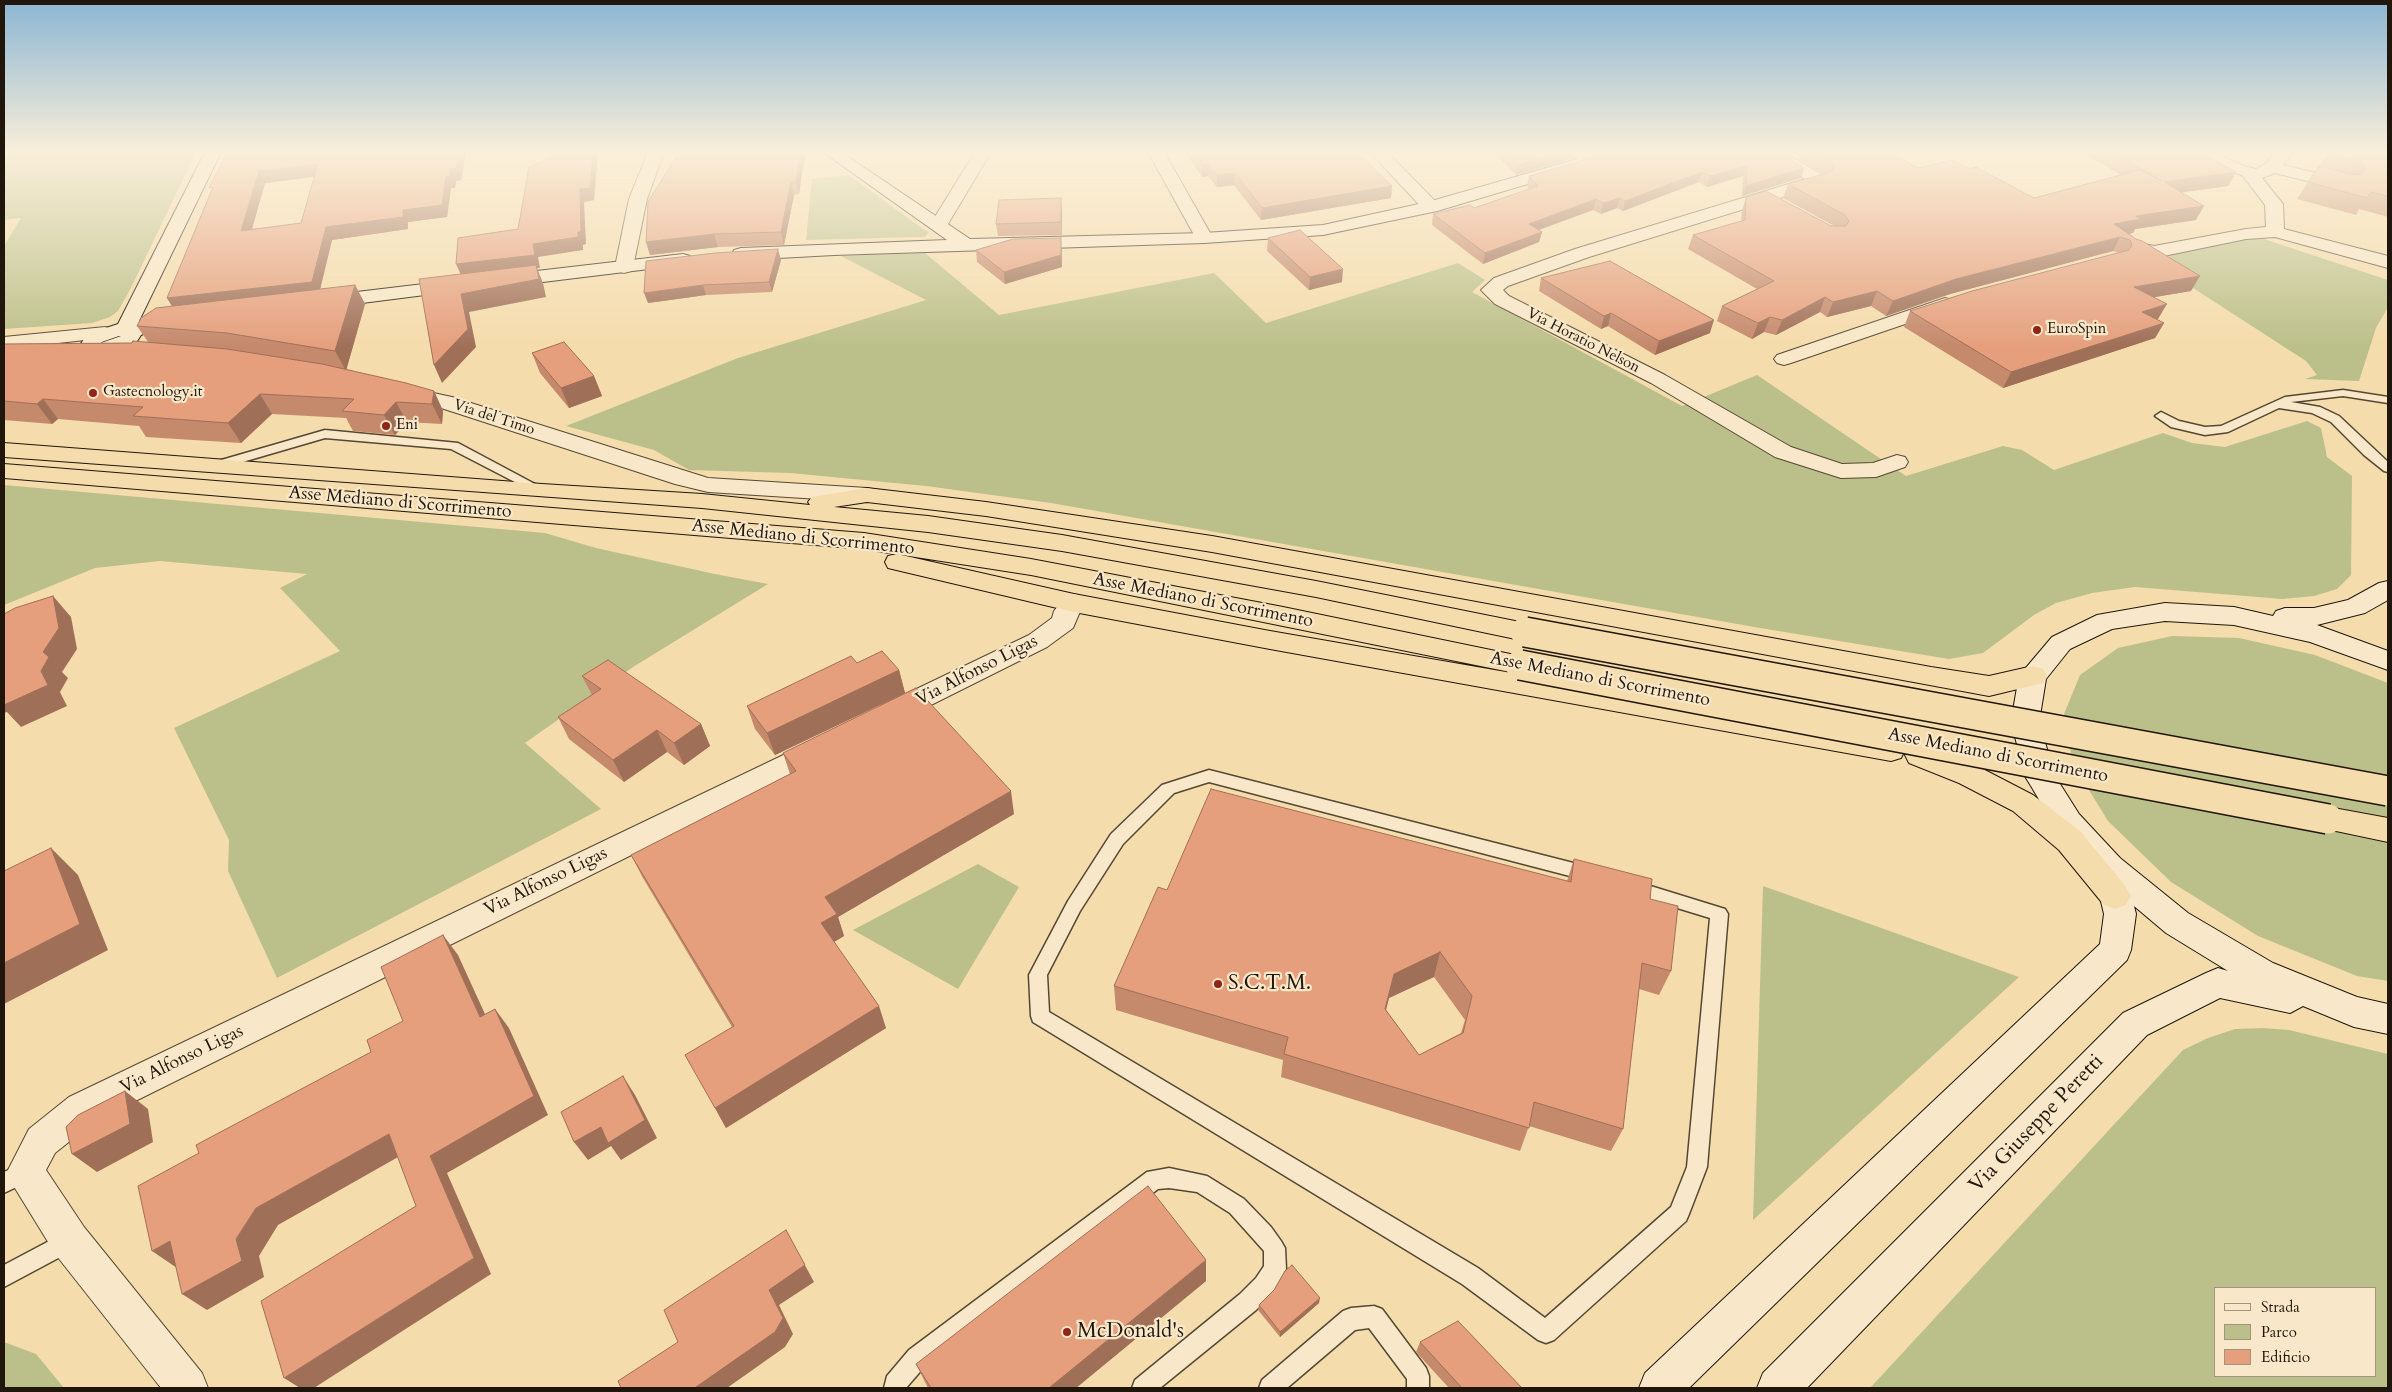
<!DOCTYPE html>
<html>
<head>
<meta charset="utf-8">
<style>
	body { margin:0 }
	#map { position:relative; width:2392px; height:1392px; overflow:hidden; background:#f5dcac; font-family:Cardo,serif }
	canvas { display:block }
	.frame { position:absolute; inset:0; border:5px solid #20160b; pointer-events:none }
	.legend { position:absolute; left:2214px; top:1287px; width:162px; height:90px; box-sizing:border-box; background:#f8e8c9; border:1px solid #a2947d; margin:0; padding:6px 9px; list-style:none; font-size:15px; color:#20160b }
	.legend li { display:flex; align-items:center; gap:10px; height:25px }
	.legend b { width:25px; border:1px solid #a2947d }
</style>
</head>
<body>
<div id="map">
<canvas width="2392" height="1392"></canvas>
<div class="frame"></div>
<ul class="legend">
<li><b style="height:6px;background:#f8e8c9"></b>Strada</li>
<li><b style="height:14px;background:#bbc08a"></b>Parco</li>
<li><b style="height:14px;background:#e59f7d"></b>Edificio</li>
</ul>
</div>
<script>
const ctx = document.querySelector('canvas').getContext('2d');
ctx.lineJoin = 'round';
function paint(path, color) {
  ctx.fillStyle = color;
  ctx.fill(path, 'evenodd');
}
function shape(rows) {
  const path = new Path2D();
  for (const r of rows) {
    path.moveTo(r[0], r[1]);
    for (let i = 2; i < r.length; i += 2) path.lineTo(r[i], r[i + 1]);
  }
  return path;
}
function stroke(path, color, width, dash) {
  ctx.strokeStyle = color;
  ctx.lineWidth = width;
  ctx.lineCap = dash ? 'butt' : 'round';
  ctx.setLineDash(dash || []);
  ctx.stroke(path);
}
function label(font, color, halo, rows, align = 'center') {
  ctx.font = font + ' Cardo,serif';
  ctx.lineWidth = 4.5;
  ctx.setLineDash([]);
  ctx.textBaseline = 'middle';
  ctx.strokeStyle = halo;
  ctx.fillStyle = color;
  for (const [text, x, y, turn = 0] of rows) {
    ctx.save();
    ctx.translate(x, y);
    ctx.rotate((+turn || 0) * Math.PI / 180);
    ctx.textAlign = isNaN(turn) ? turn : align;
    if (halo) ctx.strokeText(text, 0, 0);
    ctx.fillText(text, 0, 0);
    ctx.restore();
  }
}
paint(shape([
	[4,152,196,152,131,288,118,311,110,317,92,323,4,329,4,246,21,218,4,220],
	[849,175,923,229,929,232,925,237,916,237,806,240,812,179],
	[2250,237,2261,238,2388,280,2388,307,2376,328,2359,381,2305,379,2317,375,2306,361,2159,266,2175,251],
	[925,253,999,315,1214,273,1266,323,1458,263,1485,280,1472,292,1682,406,1757,375,1906,476,2003,446,2022,450,2054,470,2163,433,2192,443,2225,447,2307,421,2321,428,2327,457,2352,476,2351,575,2337,589,2314,596,2282,599,2135,587,2092,593,2056,603,2034,615,1983,653,1949,659,1760,628,1051,503,926,486,790,473,689,470,654,450,566,426,738,358,926,300,841,256],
	[4,485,545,533,596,548,715,574,768,584,633,667,525,743,601,809,277,978,228,871,229,840,174,728,340,651,280,588,307,574,160,561,95,568,4,605],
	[2172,636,2239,638,2315,655,2388,683,2388,981,2357,976,2258,936,2171,882,2108,821,2073,764,2064,714,2080,675,2118,648],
	[978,864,1019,887,958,989,853,930],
	[1763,886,2019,977,1753,1220],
	[2263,1028,2289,1030,2388,1054,2388,1388,1870,1388,2183,1050,2208,1038,2235,1029],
	[2216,1288,2376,1288,2376,1376,2216,1376],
	[4,1342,36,1354,64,1388,4,1388]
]), '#bbc08a');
const lane = shape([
	[2343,390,2388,397,2388,403,2343,396,2291,402,2320,407,2339,416,2388,462,2388,472,2384,471,2364,455,2331,422,2312,413,2279,408,2228,432,2205,435,2171,427,2155,416,2161,412,2179,421,2205,427,2221,426,2285,397,2343,390],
	[325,430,458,443,548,491,542,495,538,494,451,449,325,438,215,470,209,466,211,463,325,430],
	[1209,770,1589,867,1725,909,1728,914,1707,1167,1689,1214,1686,1221,1554,1340,1546,1343,1538,1340,1462,1284,1033,1022,1031,1016,1029,975,1068,901,1111,834,1162,785,1209,770],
	[1209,782,1589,881,1710,918,1687,1167,1671,1207,1545,1318,1478,1268,1049,1012,1047,975,1080,911,1123,844,1174,793,1209,782],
	[26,1162,33,1165,36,1172,33,1179,4,1193,4,1172,26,1162],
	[1169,1168,1207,1176,1244,1199,1271,1227,1281,1241,1285,1248,1286,1269,1272,1294,1256,1310,1160,1388,1132,1388,1135,1380,1240,1294,1256,1278,1264,1266,1264,1251,1230,1213,1197,1192,1169,1188,1158,1189,925,1366,906,1388,884,1388,887,1376,909,1350,1147,1172,1169,1168],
	[70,1230,77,1234,81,1241,77,1248,4,1287,4,1265,70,1230],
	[1374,1306,1382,1309,1426,1368,1429,1376,1429,1388,1407,1388,1407,1379,1369,1328,1355,1330,1287,1388,1259,1388,1262,1380,1343,1311,1351,1308,1374,1306]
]);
const street = shape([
	[648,152,664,152,647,199,633,267,631,271,624,273,617,271,615,267,629,199,648,152],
	[975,152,991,152,945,229,933,229,930,225,975,152],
	[1148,152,1164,152,1213,238,1210,242,1198,242,1148,152],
	[1370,152,1387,152,1437,203,1440,207,1437,211,1425,211,1370,152],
	[1571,152,1588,152,1597,161,1595,165,1583,165,1571,152],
	[1763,152,1782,152,1825,176,1827,180,1825,184,1589,257,1508,286,1503,290,1509,296,1665,375,1791,447,1842,464,1873,463,1897,455,1905,457,1908,462,1905,467,1876,477,1841,478,1775,457,1651,383,1495,304,1481,290,1494,278,1575,249,1805,179,1763,152],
	[2192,152,2213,152,2244,166,2256,169,2264,165,2276,152,2293,152,2283,165,2349,181,2352,185,2349,189,2343,190,2275,173,2262,178,2283,204,2284,229,2388,256,2388,268,2275,237,2246,239,2154,258,2128,252,2125,248,2128,244,2134,242,2154,246,2246,229,2266,227,2265,205,2243,176,2194,155,2192,152],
	[1945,298,1952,300,1955,304,1952,308,1791,363,1784,365,1777,363,1774,359,1777,355,1945,298],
	[105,327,112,329,115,333,112,337,4,349,4,337,105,327],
	[401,386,452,397,708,478,867,488,875,490,879,495,875,500,867,502,708,492,675,484,438,407,393,397,390,392,393,387,401,386],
	[1074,594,1083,597,1087,603,1079,614,1073,628,1047,647,901,720,891,723,881,720,877,713,881,706,1029,635,1052,618,1054,611,1065,597,1074,594],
	[821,737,831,740,835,748,831,756,95,1121,55,1153,46,1170,84,1227,202,1373,208,1388,161,1388,56,1255,13,1185,7,1172,29,1129,69,1097,821,737]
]);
const secondary = shape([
	[205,152,221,152,139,321,157,315,174,313,181,315,184,319,181,323,161,326,141,335,134,346,118,352,98,356,82,350,79,346,88,334,118,324,205,152],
	[119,336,121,336,101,343,102,342,119,336],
	[823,152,841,152,970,239,1204,233,1323,225,1428,202,1602,152,1627,152,1625,155,1437,211,1323,235,1204,243,834,255,741,260,734,258,732,254,734,250,741,248,947,240,823,152],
	[683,254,690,256,692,260,690,264,502,287,495,285,492,281,495,277,502,275,683,254],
	[457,280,464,282,467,286,464,290,323,308,316,306,313,302,316,298,323,296,457,280],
	[2388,581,2388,600,2365,613,2317,625,2388,651,2388,670,2310,642,2234,625,2165,621,2112,629,2070,649,2046,679,2039,722,2055,776,2079,814,2120,858,2188,913,2273,963,2357,997,2388,1004,2388,1034,2354,1027,2303,1006,2290,1013,2220,998,2147,1035,1807,1388,1757,1388,1763,1373,2123,1013,2206,973,2218,968,2228,971,2166,933,2134,906,2136,914,2131,950,2127,960,1689,1388,1639,1388,1645,1373,2100,944,2104,914,2094,872,2057,830,2031,786,2026,778,2011,722,2019,676,2052,637,2097,615,2165,603,2234,607,2273,616,2276,611,2285,608,2314,608,2348,600,2379,583,2388,581]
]);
const highway = shape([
	[4,443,542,484,702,494,810,505,808,502,812,497,867,488,986,502,1212,536,1931,667,1989,676,2033,666,2043,669,2047,676,2043,683,1989,696,1212,552,986,516,867,502,834,507,928,516,1062,535,1316,581,1525,623,1534,626,1538,632,1534,638,1525,641,1316,597,1062,551,928,532,702,508,4,457,4,443],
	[4,464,864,533,1031,559,1283,607,1520,656,1529,658,1533,665,1529,672,1520,674,1031,575,864,549,4,478,4,464],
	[897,554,1074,594,1270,631,1891,739,1901,742,1905,750,1901,758,1891,761,1270,649,1074,612,888,568,885,562,888,556,897,554],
	[1919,744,1979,767,2033,795,2081,832,2126,887,2131,896,2126,905,2115,909,2104,905,2059,850,2013,811,1959,783,1909,763,1905,755,1909,747,1919,744],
	[2328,807,2388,818,2388,842,2317,827,2313,819,2317,811,2328,807]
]);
stroke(lane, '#554833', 3);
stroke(street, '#554833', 2);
stroke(secondary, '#20160b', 2);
stroke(highway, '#20160b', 2);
paint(lane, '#f8e8c9');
paint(street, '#f8e8c9');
paint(secondary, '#f8e8c9');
paint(highway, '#f5dcac');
const highwayBridge = shape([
	[1525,632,2388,791],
	[1520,665,2328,819]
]);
stroke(highwayBridge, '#20160b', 32, []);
stroke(highwayBridge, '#f5dcac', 29);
paint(shape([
	[227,152,466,152,461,180,456,181,455,188,451,188,447,217,408,222,408,229,332,240,320,289,355,285,365,304,346,370,434,391,443,411,442,424,407,422,395,435,353,431,346,418,272,414,241,443,146,437,139,426,58,419,52,424,4,420,4,344,132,343,148,342,137,326,172,306,167,298,211,192],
	[315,177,301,223,252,229,265,183],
	[1185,152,1360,152,1360,156,1392,186,1391,198,1261,220,1234,185,1217,187,1208,176,1202,177],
	[1493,152,1575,152,1574,158,1516,175],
	[1802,152,1889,152,1918,168,1970,169,2034,198,2121,175,2081,152,2199,152,2228,186,2181,192,2196,220,2135,229,2133,233,2128,234,2191,291,2154,297,2158,319,2157,319,2164,323,2155,338,2003,388,1904,327,1910,311,2118,253,2113,251,1950,294,1886,316,1871,306,1827,317,1820,312,1776,335,1764,332,1752,339,1717,321,1722,306,1757,289,1688,249,1693,235,1741,221,1742,211,1746,197,1831,226,1834,226,1783,198,1788,184,1824,174,1800,160],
	[2329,152,2388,152,2388,217,2359,209,2356,215,2297,199,2308,182],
	[1776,155,1804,168,1801,178,1742,196,1743,176,1707,187,1699,182,1623,211,1617,208,1601,214,1593,210,1539,230,1542,232,1539,242,1483,264,1432,225,1433,214,1474,208,1529,189,1527,186,1529,176],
	[802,172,799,194,794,195,784,245,718,247,650,255,646,242],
	[1062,211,1062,235,998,236,996,224],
	[1268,238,1342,282,1309,290,1267,251],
	[1062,249,1062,267,1005,284,977,262,976,250],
	[781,260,772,292,706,295,648,303],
	[1541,278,1710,333,1655,355,1608,326,1601,329,1539,291],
	[532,353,594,376,602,396,569,408,540,373],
	[857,663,899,670,905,693,775,755,755,729,747,706],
	[582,676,701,724,710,746,684,765,667,752,624,782,569,739,558,717,592,695],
	[783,753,1014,814,838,917,844,936,834,942,886,1028,726,1128,715,1108,732,1027,643,878,631,855,790,774],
	[1574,859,1650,899,1671,971,1659,995,1639,989,1623,1129,1611,1151,1529,1126,1520,1151,1281,1077,1283,1060,1116,1010,1114,986,1167,890,1567,881],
	[1434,977,1465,1020,1461,1033,1419,1055,1386,1010,1389,998],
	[1206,1281,1076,1388,928,1388,916,1364],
	[1319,1303,1280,1337,1258,1310,1259,1305],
	[1420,1342,1522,1388,1449,1388,1416,1352]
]), '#c5896c');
paint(shape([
	[459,152,466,152,461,180,456,181,455,188,451,188,447,217,408,222,408,229,332,240,319,294,175,311,167,298,326,227,403,210,446,177,451,169],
	[593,152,598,152,594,200,584,202,586,244,583,245,583,250,538,257,540,268,537,268,543,283,546,297,469,312,476,347,442,383,434,365,461,294,462,277,456,264,533,244,580,189],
	[801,152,807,152,802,172,799,194,796,182,799,160],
	[1563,152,1575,152,1574,158,1516,175,1518,165],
	[318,164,324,175,265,183,248,243,241,231,259,171],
	[1209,164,1208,176,1202,177,1202,165],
	[1747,166,1743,176,1707,187,1710,176],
	[1804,168,1801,178,1742,196,1746,186],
	[1702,172,1699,182,1623,211,1625,201],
	[2236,172,2228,186,2156,196,2164,182],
	[1235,173,1234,185,1217,187,1217,175],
	[791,182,794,195,784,245,781,232],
	[1392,186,1391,198,1261,220,1262,208],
	[1061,198,1062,211,1062,235,1061,222],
	[1620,198,1617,208,1601,214,1603,203],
	[1596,199,1593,210,1527,234,1529,224],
	[2204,206,2196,220,2135,229,2133,233,2106,238,2114,224,2136,216],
	[1542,232,1539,242,1483,264,1485,253],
	[714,234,718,247,650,255,646,242],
	[2120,237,2113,251,1950,294,1886,316,1893,301,1956,279],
	[1061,238,1062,267,1005,284,1004,272],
	[778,249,781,260,772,292,769,282],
	[1343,269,1342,282,1309,290,1310,277],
	[2200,276,2191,291,2126,302,2134,287],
	[355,285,365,304,346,371,335,351],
	[703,285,706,295,648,303,644,293],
	[1877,291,1871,306,1827,317,1833,302],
	[1825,297,1820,312,1776,335,1782,320],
	[2167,304,2158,319,2133,327,2142,312],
	[1611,313,1608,326,1601,329,1604,316],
	[1770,317,1764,332,1752,339,1758,323],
	[1714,320,1710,333,1655,355,1659,341],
	[2164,323,2155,338,2003,388,2011,372],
	[594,376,602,396,569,408,561,388],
	[434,391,443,411,442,424,432,404],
	[260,394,272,414,241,443,228,423],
	[43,399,58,419,52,424,37,404],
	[396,402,407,422,395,435,384,415],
	[53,596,71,617,77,649,62,672,68,678,60,692,67,706,21,727,7,712,4,713,4,701,41,671,43,652],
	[899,670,905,693,775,755,767,733],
	[701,724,710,746,684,765,674,743],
	[657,730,667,752,624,782,613,760],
	[1011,791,1014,814,838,917,844,936,829,945,821,923,825,897],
	[51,848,78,875,108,950,4,1004,4,963],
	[443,935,458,955,495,1036,480,1017],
	[1440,952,1434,977,1389,998,1380,1033,1385,1009,1394,974],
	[879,1006,886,1028,726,1128,715,1108],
	[495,1009,509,1028,548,1115,447,1173,491,1274,314,1388,300,1388,284,1378,474,1258,430,1156],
	[623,1076,635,1095,657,1138,621,1160,611,1146,588,1160,574,1142],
	[125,1091,148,1109,153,1142,97,1172,72,1154],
	[389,1134,407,1152,278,1225,259,1256,264,1277,207,1310,182,1294,236,1239,256,1208],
	[786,1230,814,1282,779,1305,793,1334,785,1347,727,1388,697,1388,696,1387,769,1290],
	[170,1241,177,1268,152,1251],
	[1206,1260,1206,1281,1076,1388,1049,1388],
	[1320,1298,1319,1303,1280,1337,1280,1332]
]), '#a06f58');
const building = shape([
	[227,152,459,152,456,168,451,169,450,176,446,177,442,205,403,210,403,217,326,227,312,282,167,298,213,187,209,188,227,152],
	[318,164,301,223,241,231,259,171,318,164],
	[561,152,593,152,590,188,580,189,581,232,578,232,578,237,533,244,535,255,456,264,458,238,518,229,529,167,561,152],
	[679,152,801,152,799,160,796,182,791,182,781,232,714,234,646,242,648,202,679,152],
	[1193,152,1361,152,1357,153,1392,186,1262,208,1235,173,1217,175,1209,164,1202,165,1193,152],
	[1505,152,1563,152,1518,165,1505,152],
	[1611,152,1770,152,1776,155,1782,154,1804,168,1746,186,1747,166,1710,176,1702,172,1625,201,1620,198,1603,203,1596,199,1529,224,1542,232,1485,253,1433,214,1470,205,1474,208,1538,186,1529,176,1611,152],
	[1815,152,1889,152,1918,168,1953,160,1970,169,1976,167,2034,198,2140,170,2162,181,2112,152,2199,152,2236,172,2164,182,2204,206,2136,216,2141,219,2114,224,2136,239,2142,241,2200,276,2134,287,2167,304,2142,312,2164,323,2011,372,1910,311,1972,291,2129,250,2132,245,2130,240,2120,237,1956,279,1893,301,1877,291,1833,302,1825,297,1782,320,1770,317,1758,323,1722,306,1774,281,1693,235,1745,220,1746,197,1766,191,1831,226,1846,226,1849,221,1845,215,1788,184,1831,172,1834,167,1831,160,1815,152],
	[2329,152,2388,152,2388,196,2371,192,2367,198,2308,182,2319,166,2354,175,2361,174,2365,169,2361,162,2327,154,2329,152],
	[1061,198,1061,222,996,224,999,200,1061,198],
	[1300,230,1343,269,1310,277,1268,238,1300,230],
	[1061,238,1061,255,1004,272,976,250,1013,239,1061,238],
	[778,249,769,282,703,285,644,293,646,261,715,253,778,249],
	[1610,261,1714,320,1659,341,1611,313,1604,316,1541,278,1610,261],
	[536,265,539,279,461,294,468,329,434,365,419,279,536,265],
	[355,285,335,351,227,333,137,326,141,318,156,308,355,285],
	[133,341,227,349,322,364,406,383,434,391,432,404,396,402,384,415,342,411,354,399,260,394,228,423,133,416,143,407,43,399,37,404,4,401,4,344,132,343,133,341],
	[564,342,594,376,561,388,532,353,564,342],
	[53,596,59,628,43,652,49,657,41,671,48,685,4,705,4,614,15,608,53,596],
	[882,651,899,670,767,733,747,706,851,656,857,663,882,651],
	[608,660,701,724,674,743,657,730,613,760,558,717,601,689,582,676,608,660],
	[916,688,1011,791,825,897,837,914,821,923,879,1006,715,1108,685,1055,734,1026,631,855,796,771,783,753,916,688],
	[1211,789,1571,882,1574,859,1652,879,1650,899,1678,906,1671,971,1642,963,1623,1129,1534,1102,1529,1128,1284,1054,1288,1037,1114,986,1158,887,1167,890,1211,789],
	[1440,952,1472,996,1463,1033,1419,1055,1385,1009,1394,974,1440,952],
	[51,848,80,924,4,963,4,871,51,848],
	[443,935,480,1017,495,1009,534,1096,430,1156,474,1258,284,1378,261,1301,416,1206,389,1134,256,1208,236,1239,242,1261,182,1294,170,1241,152,1251,138,1186,199,1153,196,1145,371,1052,367,1040,403,1021,381,967,443,935],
	[623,1076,645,1120,608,1143,601,1127,574,1142,561,1112,623,1076],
	[125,1091,130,1124,72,1154,66,1127,78,1115,125,1091],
	[1148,1186,1206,1260,1049,1388,931,1388,916,1364,1148,1186],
	[786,1230,805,1265,769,1290,783,1318,775,1332,696,1387,697,1388,621,1388,618,1381,678,1342,664,1310,786,1230],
	[1292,1265,1320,1298,1280,1332,1259,1305,1274,1290,1285,1271,1292,1265],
	[1458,1321,1522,1388,1462,1388,1420,1342,1458,1321]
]);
paint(building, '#e59f7d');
stroke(building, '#a06f58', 1);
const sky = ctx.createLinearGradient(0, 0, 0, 347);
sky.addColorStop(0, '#8bb6d3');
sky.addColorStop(0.44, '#faefda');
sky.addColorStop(1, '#faefda00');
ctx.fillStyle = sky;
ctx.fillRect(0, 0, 2392, 347);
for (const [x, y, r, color] of [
	[2037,330,5,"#8f2418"],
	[93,393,5,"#8f2418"],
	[386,426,5,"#8f2418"],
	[1218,984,5,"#8f2418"],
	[1067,1332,5,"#8f2418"]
]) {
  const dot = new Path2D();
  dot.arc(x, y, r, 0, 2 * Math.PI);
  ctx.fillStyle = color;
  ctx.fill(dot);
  stroke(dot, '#f8e8c9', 2);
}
label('15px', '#20160b', '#f8e8c9', [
	["EuroSpin",2047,330],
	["Gastecnology.it",103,393],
	["Eni",396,426]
], 'left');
label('15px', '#20160b', '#f8e8c9', [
	["Via Horatio Nelson",1583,341,27],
	["Via del Timo",494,418,18]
]);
label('18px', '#20160b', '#f8e8c9', [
	["Asse Mediano di Scorrimento",400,503,5],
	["Asse Mediano di Scorrimento",803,538,6],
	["Asse Mediano di Scorrimento",1203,601,11],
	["Via Alfonso Ligas",977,671,-27],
	["Asse Mediano di Scorrimento",1600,680,11],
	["Asse Mediano di Scorrimento",1998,756,11],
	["Via Alfonso Ligas",546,882,-26],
	["Via Alfonso Ligas",182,1060,-26]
]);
label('21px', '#20160b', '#f8e8c9', [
	["S.C.T.M.",1228,984],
	["McDonald's",1077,1332]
], 'left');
label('21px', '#20160b', '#f8e8c9', [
	["Via Giuseppe Peretti",2037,1124,-46]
]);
</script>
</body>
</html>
